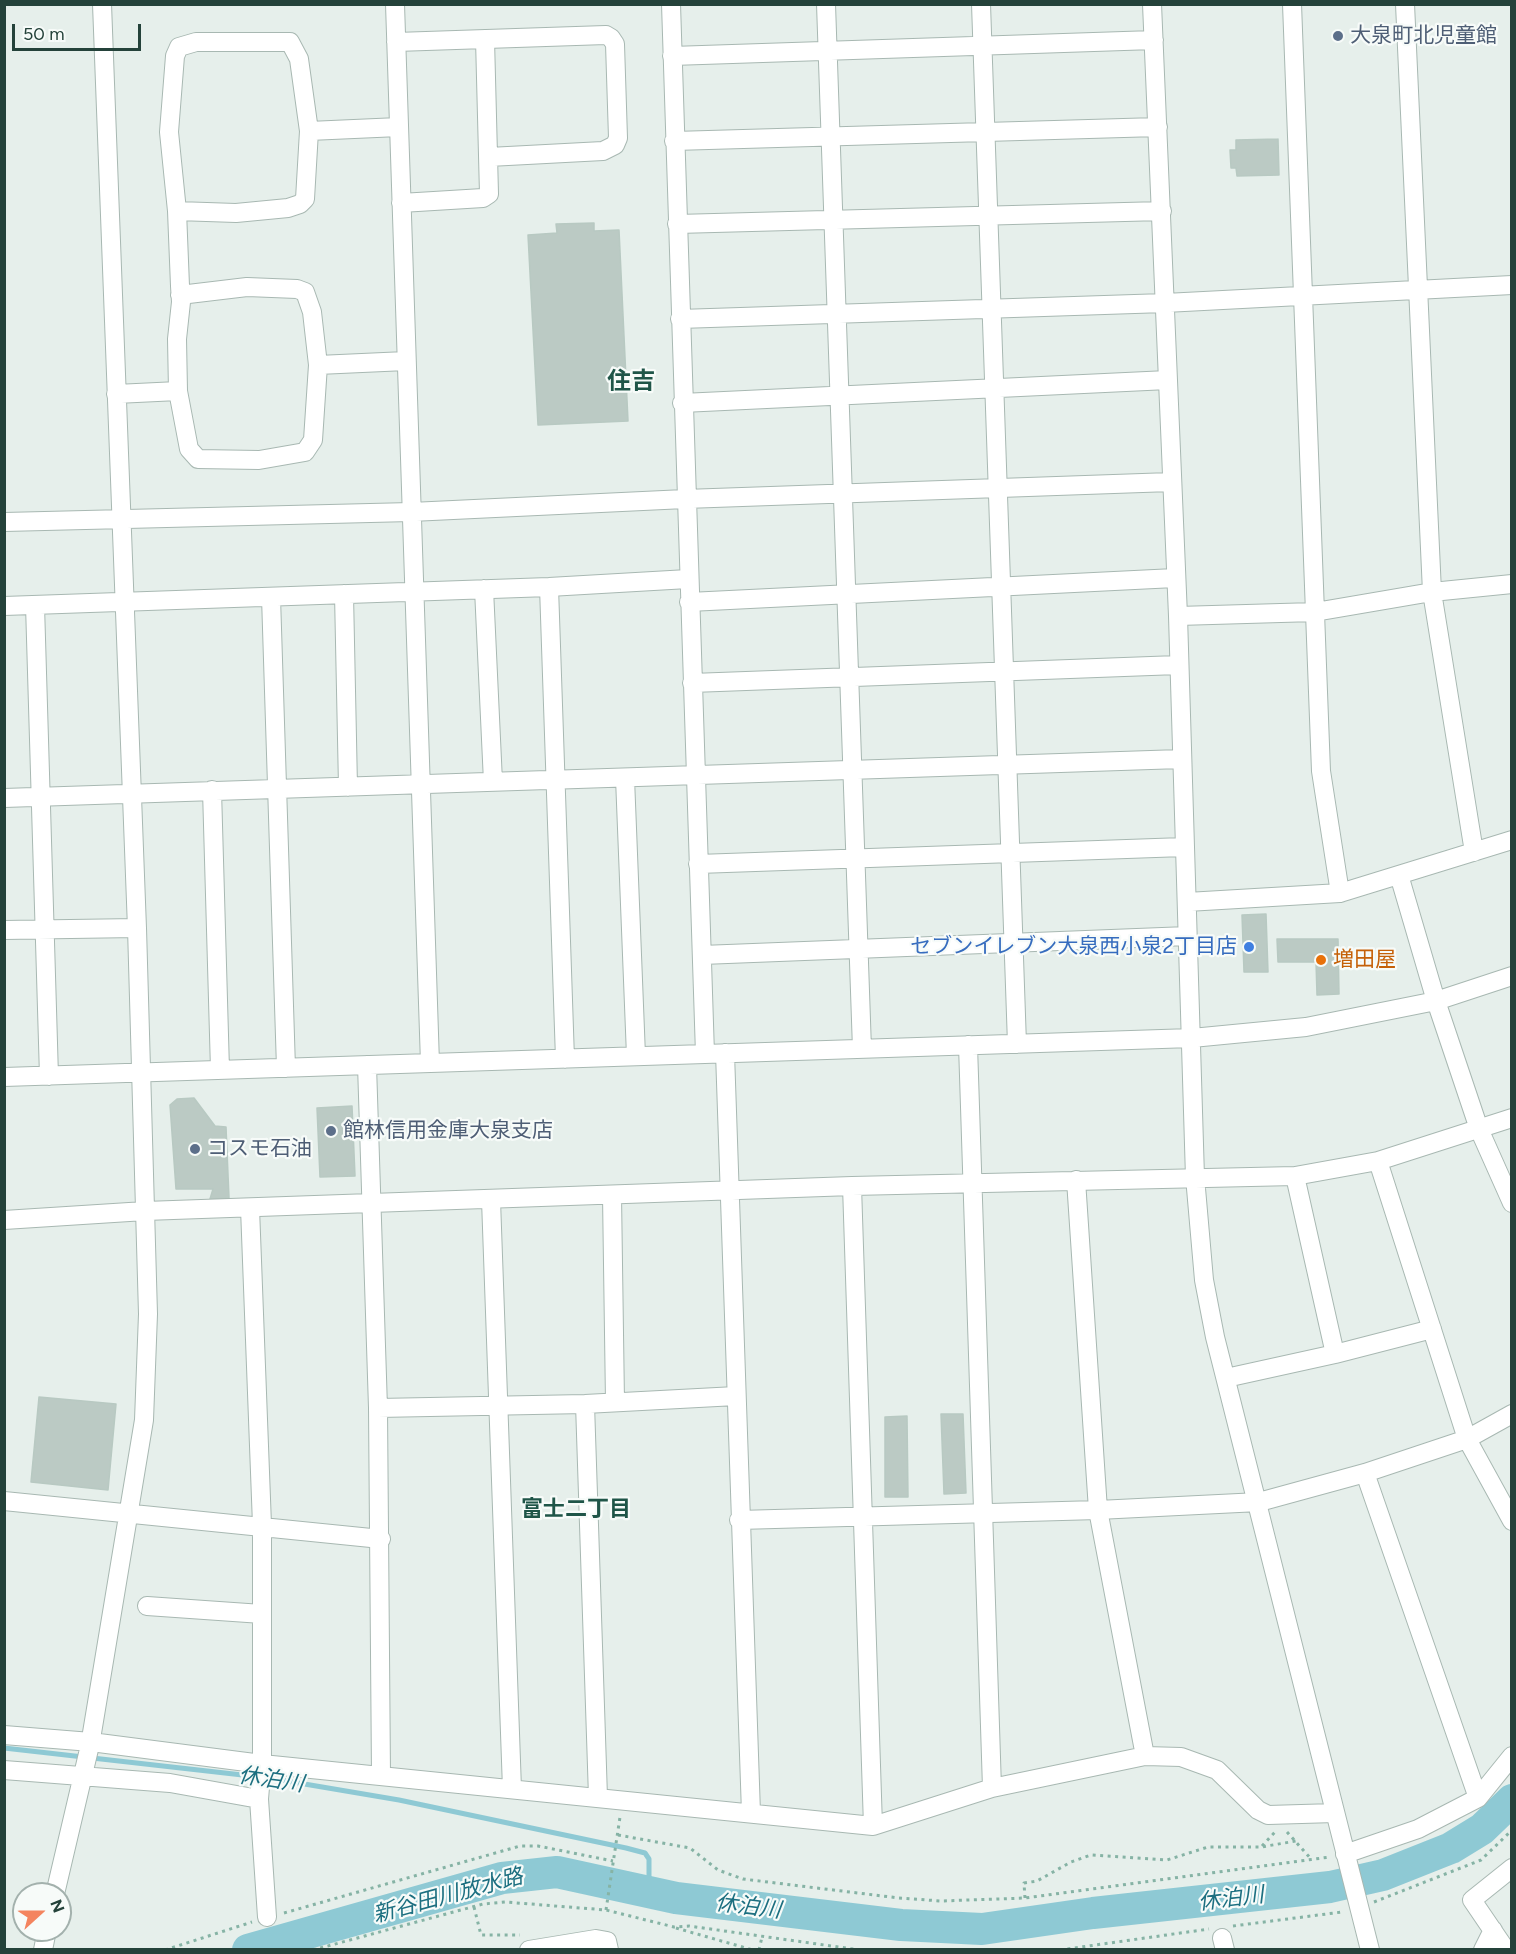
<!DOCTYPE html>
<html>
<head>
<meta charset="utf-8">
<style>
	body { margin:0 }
	#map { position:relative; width:1516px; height:1954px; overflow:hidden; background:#e6efeb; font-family:Figtree,sans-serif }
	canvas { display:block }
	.frame { position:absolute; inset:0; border:6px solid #24423a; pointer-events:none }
	.north { position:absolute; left:12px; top:1882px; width:60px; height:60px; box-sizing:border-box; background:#f7fbf9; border:2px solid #a3b1ad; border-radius:50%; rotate:69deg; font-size:16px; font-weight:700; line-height:24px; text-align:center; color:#24423a }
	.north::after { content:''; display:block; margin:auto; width:21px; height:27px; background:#f4845f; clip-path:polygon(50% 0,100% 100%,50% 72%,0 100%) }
	.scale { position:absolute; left:12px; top:24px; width:129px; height:27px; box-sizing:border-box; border:3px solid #24423a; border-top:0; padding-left:8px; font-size:18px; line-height:21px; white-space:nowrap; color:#24423a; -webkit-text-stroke:4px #f7fbf9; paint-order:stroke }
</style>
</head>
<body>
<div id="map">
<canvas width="1516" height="1954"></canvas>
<div class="frame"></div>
<div class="north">N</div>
<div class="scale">50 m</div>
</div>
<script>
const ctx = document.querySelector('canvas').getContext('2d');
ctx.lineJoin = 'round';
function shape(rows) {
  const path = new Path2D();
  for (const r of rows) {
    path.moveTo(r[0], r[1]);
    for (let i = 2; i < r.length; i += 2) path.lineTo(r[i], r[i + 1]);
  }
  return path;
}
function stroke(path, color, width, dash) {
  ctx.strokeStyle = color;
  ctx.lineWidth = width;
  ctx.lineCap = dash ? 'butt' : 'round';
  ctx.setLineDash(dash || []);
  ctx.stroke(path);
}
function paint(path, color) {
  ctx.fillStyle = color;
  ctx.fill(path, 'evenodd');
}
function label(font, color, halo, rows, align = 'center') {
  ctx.font = font + ' Figtree,"Noto Sans JP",sans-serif';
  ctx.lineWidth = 4.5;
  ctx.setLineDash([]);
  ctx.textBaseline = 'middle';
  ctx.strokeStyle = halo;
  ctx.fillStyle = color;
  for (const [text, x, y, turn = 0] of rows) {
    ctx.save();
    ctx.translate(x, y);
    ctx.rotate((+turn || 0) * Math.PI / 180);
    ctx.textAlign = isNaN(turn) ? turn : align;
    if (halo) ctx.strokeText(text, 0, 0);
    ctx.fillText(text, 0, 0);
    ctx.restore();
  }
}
stroke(shape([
	[4,1748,269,1778,399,1800,626,1848,645,1853,649,1859,649,1892]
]), '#8ec9d4', 5);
stroke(shape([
	[248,1950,502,1878,557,1872,676,1898,901,1925,982,1929,1093,1913,1330,1887,1383,1875,1451,1848,1482,1829,1512,1800]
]), '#8ec9d4', 32);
const building = shape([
	[1278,139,1279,175,1237,176,1236,168,1231,168,1230,150,1236,150,1236,140,1278,139],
	[594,223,594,231,619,230,628,421,538,425,528,235,557,233,556,224,594,223],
	[1266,914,1268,972,1244,972,1242,915,1266,914],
	[1277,939,1338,939,1339,994,1317,995,1316,962,1278,962,1277,939],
	[194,1098,215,1126,226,1127,229,1198,210,1199,213,1189,176,1189,170,1105,177,1099,194,1098],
	[352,1106,355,1176,320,1177,317,1108,352,1106],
	[39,1397,116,1404,108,1490,31,1482,39,1397],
	[941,1414,963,1414,966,1493,944,1494,941,1414],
	[907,1416,908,1497,885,1497,885,1417,907,1416]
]);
paint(building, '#bbcac4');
stroke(building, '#b8c9c2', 1.5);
const minor = shape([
	[395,4,430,1063],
	[671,4,705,1054],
	[826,4,862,1049],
	[981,4,1017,1044],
	[1152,4,1178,616,1195,1177,1204,1280,1215,1337,1370,1950],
	[1292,4,1321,771,1340,893],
	[1405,4,1432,592,1474,852],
	[396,42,606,35,611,38,615,44,618,138,615,145,603,151,489,157],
	[672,56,1154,40],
	[309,131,399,127],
	[674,141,1158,127],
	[401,203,483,198,489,194,485,39],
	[177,211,236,213,288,208,300,204,305,199,309,131,299,59,290,42,196,42,179,47,175,56,169,132,177,211,180,286,181,302,177,339,178,391,189,449,198,459,259,460,305,452,313,440,318,365,312,312,305,292,297,289,247,287,180,295],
	[677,224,1162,211],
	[680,319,1165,303,1512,285],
	[318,365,406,361],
	[116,394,178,391],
	[682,403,1168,380],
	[4,522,411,512,685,499,1171,482],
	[549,587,565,1059],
	[484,589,493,782],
	[344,594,348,787],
	[271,597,286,1068],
	[689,602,1175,578],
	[35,605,49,1076],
	[4,606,549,587,688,579],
	[1178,616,1315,612,1432,592,1512,584],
	[692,683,1178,665],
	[625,778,636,1056],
	[212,790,220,1070],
	[4,798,1181,759],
	[698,864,1184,847],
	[1399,875,1436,1001,1479,1129,1512,1203],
	[1187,902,1340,893,1512,840],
	[4,930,137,928],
	[702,955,1188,936],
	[968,1045,992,1788],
	[725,1053,751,1813],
	[367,1065,378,1408,381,1775],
	[4,1077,1192,1038,1306,1027,1436,1001,1512,976],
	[1378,1161,1467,1439,1512,1521],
	[1295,1176,1335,1354,1432,1329],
	[852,1186,873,1826],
	[612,1195,615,1402],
	[491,1200,512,1789],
	[250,1208,262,1525,262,1764,259,1799,267,1917],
	[4,1220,145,1211,852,1186,1295,1176,1378,1161,1512,1118],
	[1226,1378,1335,1354],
	[585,1404,598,1797],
	[378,1408,585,1404,736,1396],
	[1365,1473,1478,1798],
	[4,1501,381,1539],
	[739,1520,1098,1510,1259,1502,1365,1473,1467,1439,1512,1414],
	[147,1606,262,1614],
	[4,1735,91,1742,262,1764,873,1826,992,1788,1145,1756,1098,1510,1076,1180],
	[1145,1756,1181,1757,1217,1770,1258,1810,1268,1815,1335,1813],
	[4,1770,170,1783,259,1799],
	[1345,1854,1418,1829,1478,1798,1512,1756],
	[55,1894,90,1745,144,1420,148,1314,137,928,102,4],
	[1222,1938,1225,1950],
	[43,1950,47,1930],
	[529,1950,596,1939,607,1941,609,1950],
	[1483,1950,1493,1930],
	[1506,1950,1472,1900,1512,1868]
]);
stroke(minor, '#a8b8b2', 20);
stroke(shape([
	[1287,1832,1312,1860],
	[618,1835,690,1848,718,1870,743,1879,899,1898,941,1901,1025,1898,1330,1857],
	[1262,1846,1276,1831],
	[1025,1898,1024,1883,1037,1881,1071,1862,1091,1855,1167,1860,1208,1847,1261,1847,1296,1841],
	[1374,1902,1481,1860,1512,1830],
	[474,1907,481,1935,520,1935],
	[606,1910,620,1817],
	[284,1913,520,1846,538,1846,613,1861],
	[1233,1926,1342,1912],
	[676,1928,753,1950],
	[165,1950,252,1922],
	[313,1950,483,1904,505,1902,606,1910,674,1927,689,1926,860,1950],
	[759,1950,762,1937],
	[1060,1950,1209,1929]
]), '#86b3a5', 3, [3, 4.5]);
stroke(minor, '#fff', 18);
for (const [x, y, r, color] of [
	[1338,36,6,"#5c6f8a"],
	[1249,947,6,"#3f7fe0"],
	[1321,960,6,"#e8710a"],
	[331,1131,6,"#5c6f8a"],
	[195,1149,6,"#5c6f8a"]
]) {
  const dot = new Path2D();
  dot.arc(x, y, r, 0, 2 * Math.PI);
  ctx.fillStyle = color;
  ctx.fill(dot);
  stroke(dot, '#f7fbf9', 2);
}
label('21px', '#4e5e75', '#f7fbf9', [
	["大泉町北児童館",1350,36],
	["館林信用金庫大泉支店",343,1131],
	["コスモ石油",207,1149]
], 'left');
label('21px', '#366cbe', '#f7fbf9', [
	["セブンイレブン大泉西小泉2丁目店",1237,947]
], 'right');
label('21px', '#c56008', '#f7fbf9', [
	["増田屋",1333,960]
], 'left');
label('bold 22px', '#1f5548', '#f7fbf9', [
	["富士二丁目",576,1510]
]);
label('italic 22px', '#1c6f80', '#f7fbf9', [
	["休泊川",271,1780,8],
	["新谷田川放水路",448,1896,-15],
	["休泊川",1231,1899,-7],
	["休泊川",748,1907,7]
]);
label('bold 24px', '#1f5548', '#f7fbf9', [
	["住吉",631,382]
]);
</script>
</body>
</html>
